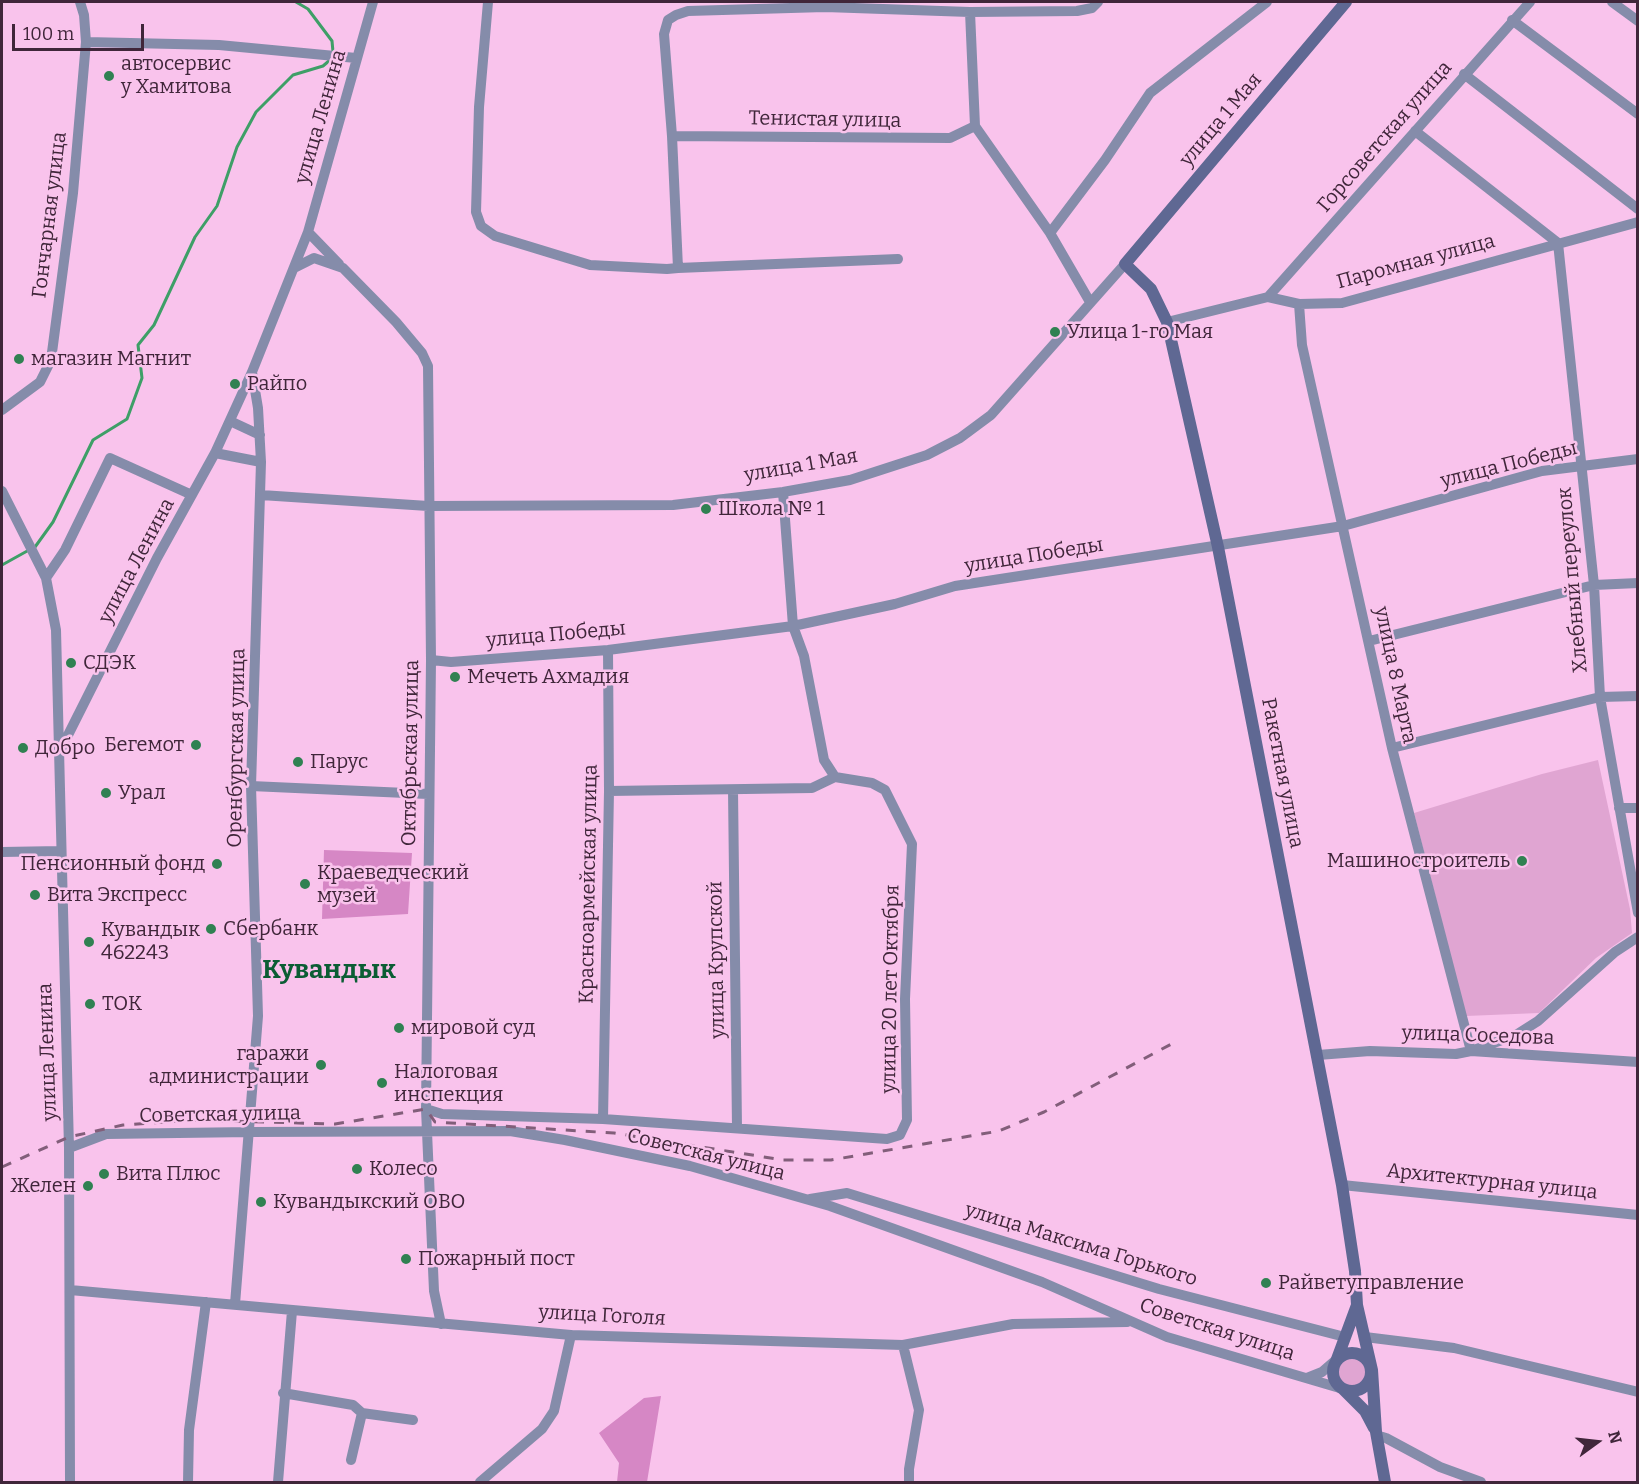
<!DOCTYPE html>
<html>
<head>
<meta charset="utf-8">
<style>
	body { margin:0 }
	#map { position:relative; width:1639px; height:1484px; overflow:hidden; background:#f9c3ec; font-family:Bitter,serif }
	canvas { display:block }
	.frame { position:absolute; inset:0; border:3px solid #40263a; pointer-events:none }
	.north { position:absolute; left:1567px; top:1412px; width:60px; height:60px; -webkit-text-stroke:4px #f9c3ec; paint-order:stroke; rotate:75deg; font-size:16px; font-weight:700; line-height:24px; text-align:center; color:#40263a }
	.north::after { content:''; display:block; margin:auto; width:21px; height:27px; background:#40263a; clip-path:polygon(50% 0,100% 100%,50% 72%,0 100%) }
	.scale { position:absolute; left:12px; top:24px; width:132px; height:27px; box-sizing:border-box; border:3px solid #40263a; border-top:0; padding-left:8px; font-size:18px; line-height:21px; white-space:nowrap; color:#40263a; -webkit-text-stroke:4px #f9c3ec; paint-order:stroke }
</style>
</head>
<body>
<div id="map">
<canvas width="1639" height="1484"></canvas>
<div class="frame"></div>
<div class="north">N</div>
<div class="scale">100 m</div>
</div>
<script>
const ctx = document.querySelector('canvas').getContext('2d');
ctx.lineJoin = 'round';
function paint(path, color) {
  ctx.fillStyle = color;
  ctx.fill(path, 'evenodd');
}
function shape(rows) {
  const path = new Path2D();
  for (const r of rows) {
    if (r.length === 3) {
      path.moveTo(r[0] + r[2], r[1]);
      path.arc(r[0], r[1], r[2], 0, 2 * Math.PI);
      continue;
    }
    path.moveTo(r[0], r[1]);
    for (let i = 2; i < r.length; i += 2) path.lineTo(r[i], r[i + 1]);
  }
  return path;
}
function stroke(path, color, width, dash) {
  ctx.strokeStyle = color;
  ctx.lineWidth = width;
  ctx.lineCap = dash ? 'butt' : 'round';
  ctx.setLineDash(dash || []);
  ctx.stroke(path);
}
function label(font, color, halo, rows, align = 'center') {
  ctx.font = font + ' Bitter,serif';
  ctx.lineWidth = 5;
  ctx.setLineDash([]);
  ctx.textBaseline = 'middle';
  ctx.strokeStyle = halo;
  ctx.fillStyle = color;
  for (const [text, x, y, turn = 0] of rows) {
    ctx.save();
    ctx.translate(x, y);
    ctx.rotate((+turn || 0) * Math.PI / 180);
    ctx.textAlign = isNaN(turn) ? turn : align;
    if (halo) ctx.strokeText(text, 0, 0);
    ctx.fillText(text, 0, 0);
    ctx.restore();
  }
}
paint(shape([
	[1598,760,1630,909,1632,933,1596,958,1539,1013,1466,1016,1414,813,1542,774],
	[1353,1372,15]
]), '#e0a5d2');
paint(shape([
	[324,850,412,853,408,914,322,919],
	[661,1396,647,1482,617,1482,619,1463,599,1433,644,1398]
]), '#d687c5');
stroke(shape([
	[296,2,308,9,332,41,333,52],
	[35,547,53,522,93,440,127,419,142,378,138,345,154,325,195,237,217,206,237,147,256,112,293,75,323,66,330,60],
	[2,565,29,550]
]), '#3e9f67', 3);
stroke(shape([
	[488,2,479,107,476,212,481,226,495,236,590,265,667,269,678,268,672,136,664,34,668,20,676,15,688,11,825,7,970,12,1077,11,1092,8,1098,2],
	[1612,2,1638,21],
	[970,12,975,126,1050,233,1090,302],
	[1512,20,1638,114],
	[86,42,219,45,356,58],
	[1464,74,1638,209],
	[1415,131,1558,243,1594,585,1600,697,1638,913],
	[672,136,950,138,975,126],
	[308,232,339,264],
	[1050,233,1105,160,1150,93,1267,2],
	[294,268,314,258,343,268,396,322,422,353,428,366,431,660,426,1109,434,1291,441,1324],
	[678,268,898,259],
	[1268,297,1530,2],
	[1299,304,1302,345,1392,748,1471,1051,1516,1035,1538,1021,1615,952,1638,937],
	[1167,322,1268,297,1299,304,1342,303,1638,222],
	[2,410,40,382,51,360,73,193,86,42,84,15,80,2],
	[230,421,260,435],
	[215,453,261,462],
	[2,491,46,578,56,630,69,1148,70,1482],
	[261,495,428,506,673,505,783,492,850,480,927,455,960,438,991,415,1125,264],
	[46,578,65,550,110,458,192,495],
	[1369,641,1594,585,1638,583],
	[431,660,451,662,608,650,793,626,895,604,955,586,1343,526,1542,471,1638,459],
	[1392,748,1600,697,1638,696],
	[61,749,157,558,215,453,252,372,308,232,373,2],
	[251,786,428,794],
	[733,790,737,1128],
	[609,791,812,788,835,777],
	[1619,808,1638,808],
	[2,852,61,851],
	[1318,1055,1370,1051,1456,1054,1471,1051,1638,1062],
	[426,1109,442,1114,603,1119,887,1139,900,1135,907,1120,905,999,912,844,885,790,872,783,835,777,824,760,804,656,793,626,783,492],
	[603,1119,609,791,608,650],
	[69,1148,106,1134,250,1132,510,1131,565,1140,690,1166,830,1206,1042,1282,1167,1337,1343,1389],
	[1342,1185,1638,1215],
	[810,1199,847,1193,1159,1289,1345,1337],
	[70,1290,571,1335,903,1345,1013,1324,1127,1322],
	[235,1304,258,1016,251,786,261,462,258,408,252,372],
	[1365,1337,1454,1348,1638,1392],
	[903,1345,919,1410,909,1469,909,1482],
	[1307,1378,1322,1372,1337,1359],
	[283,1393,353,1405,362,1413,351,1460],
	[362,1413,413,1420],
	[1376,1435,1386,1438,1440,1467,1481,1482],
	[188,1482,189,1430,206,1302],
	[278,1482,292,1311],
	[480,1482,542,1429,554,1411,571,1335]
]), '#858caa', 10);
stroke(shape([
	[1346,2,1125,264,1151,289,1167,322,1218,547,1342,1185,1355,1271,1357,1305,1372,1370,1376,1432,1385,1482],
	[1352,1372,19],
	[1337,1359,1357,1305],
	[1343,1389,1365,1411,1374,1428]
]), '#5f6893', 12);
stroke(shape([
	[2,1167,69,1137,123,1125,191,1120,335,1124,426,1109,435,1122,614,1133,783,1160,831,1160,999,1131,1044,1112,1177,1041]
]), '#825e7a', 3, [10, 10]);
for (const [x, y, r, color] of [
	[109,76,6,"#308152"],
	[1055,332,6,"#308152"],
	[19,359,6,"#308152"],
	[235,384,6,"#308152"],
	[706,509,6,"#308152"],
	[71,663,6,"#308152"],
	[455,677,6,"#308152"],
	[196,745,6,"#308152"],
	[23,748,6,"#308152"],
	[298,762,6,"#308152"],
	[106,793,6,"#308152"],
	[1522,861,6,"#308152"],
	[217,864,6,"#308152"],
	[305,884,6,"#308152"],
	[35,895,6,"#308152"],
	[211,929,6,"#308152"],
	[89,942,6,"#308152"],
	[90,1004,6,"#308152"],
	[399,1028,6,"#308152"],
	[321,1065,6,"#308152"],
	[382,1083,6,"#308152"],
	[357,1169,6,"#308152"],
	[104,1174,6,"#308152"],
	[88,1186,6,"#308152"],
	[261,1202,6,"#308152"],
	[406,1259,6,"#308152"],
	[1266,1283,6,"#308152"]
]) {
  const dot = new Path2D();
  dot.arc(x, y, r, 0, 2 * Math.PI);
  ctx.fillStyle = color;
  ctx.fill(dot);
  stroke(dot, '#f9c3ec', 2);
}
label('20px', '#40263a', '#f9c3ec', [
	["автосервис",121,64],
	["у Хамитова",121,87],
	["Улица 1-го Мая",1067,332],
	["магазин Магнит",31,359],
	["Райпо",247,384],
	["Школа № 1",718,509],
	["СДЭК",83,663],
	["Мечеть Ахмадия",467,677],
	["Бегемот",184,745,"right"],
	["Добро",35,748],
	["Парус",310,762],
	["Урал",118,793],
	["Машиностроитель",1510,861,"right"],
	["Пенсионный фонд",205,864,"right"],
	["Краеведческий",317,873],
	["музей",317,896],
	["Вита Экспресс",47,895],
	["Сбербанк",223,929],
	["Кувандык",101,930],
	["462243",101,953],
	["ТОК",102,1004],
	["мировой суд",411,1028],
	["гаражи",309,1054,"right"],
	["администрации",309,1077,"right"],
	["Налоговая",394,1072],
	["инспекция",394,1095],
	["Колесо",369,1169],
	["Вита Плюс",116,1174],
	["Желен",76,1186,"right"],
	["Кувандыкский ОВО",273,1202],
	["Пожарный пост",418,1259],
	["Райветуправление",1278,1283]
], 'left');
label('20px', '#40263a', '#f9c3ec', [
	["улица Ленина",321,117,-74],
	["Тенистая улица",825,120,1],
	["улица 1 Мая",1221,120,-50],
	["Горсоветская улица",1385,137,-49],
	["Гончарная улица",50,215,-83],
	["Паромная улица",1416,262,-15],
	["улица Победы",1509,465,-14],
	["улица 1 Мая",801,466,-10],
	["улица Победы",1034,556,-9],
	["улица Ленина",137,561,-62],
	["Хлебный переулок",1573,580,-95],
	["улица Победы",556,635,-5],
	["улица 8 Марта",1395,675,78],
	["Оренбургская улица",237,748,-89],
	["Октябрьская улица",411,753,-89],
	["Ракетная улица",1282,773,79],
	["Красноармейская улица",589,884,-89],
	["улица Крупской",717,960,-91],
	["улица 20 лет Октября",891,989,-89],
	["улица Соседова",1478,1036,2],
	["улица Ленина",48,1052,-92],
	["Советская улица",220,1115,-1],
	["Советская улица",706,1155,14],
	["Архитектурная улица",1492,1182,6],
	["улица Максима Горького",1081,1245,17],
	["улица Гоголя",602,1316,3],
	["Советская улица",1217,1330,18]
]);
label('bold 26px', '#0b5d34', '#f9c3ec', [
	["Кувандык",329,971]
]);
</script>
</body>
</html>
